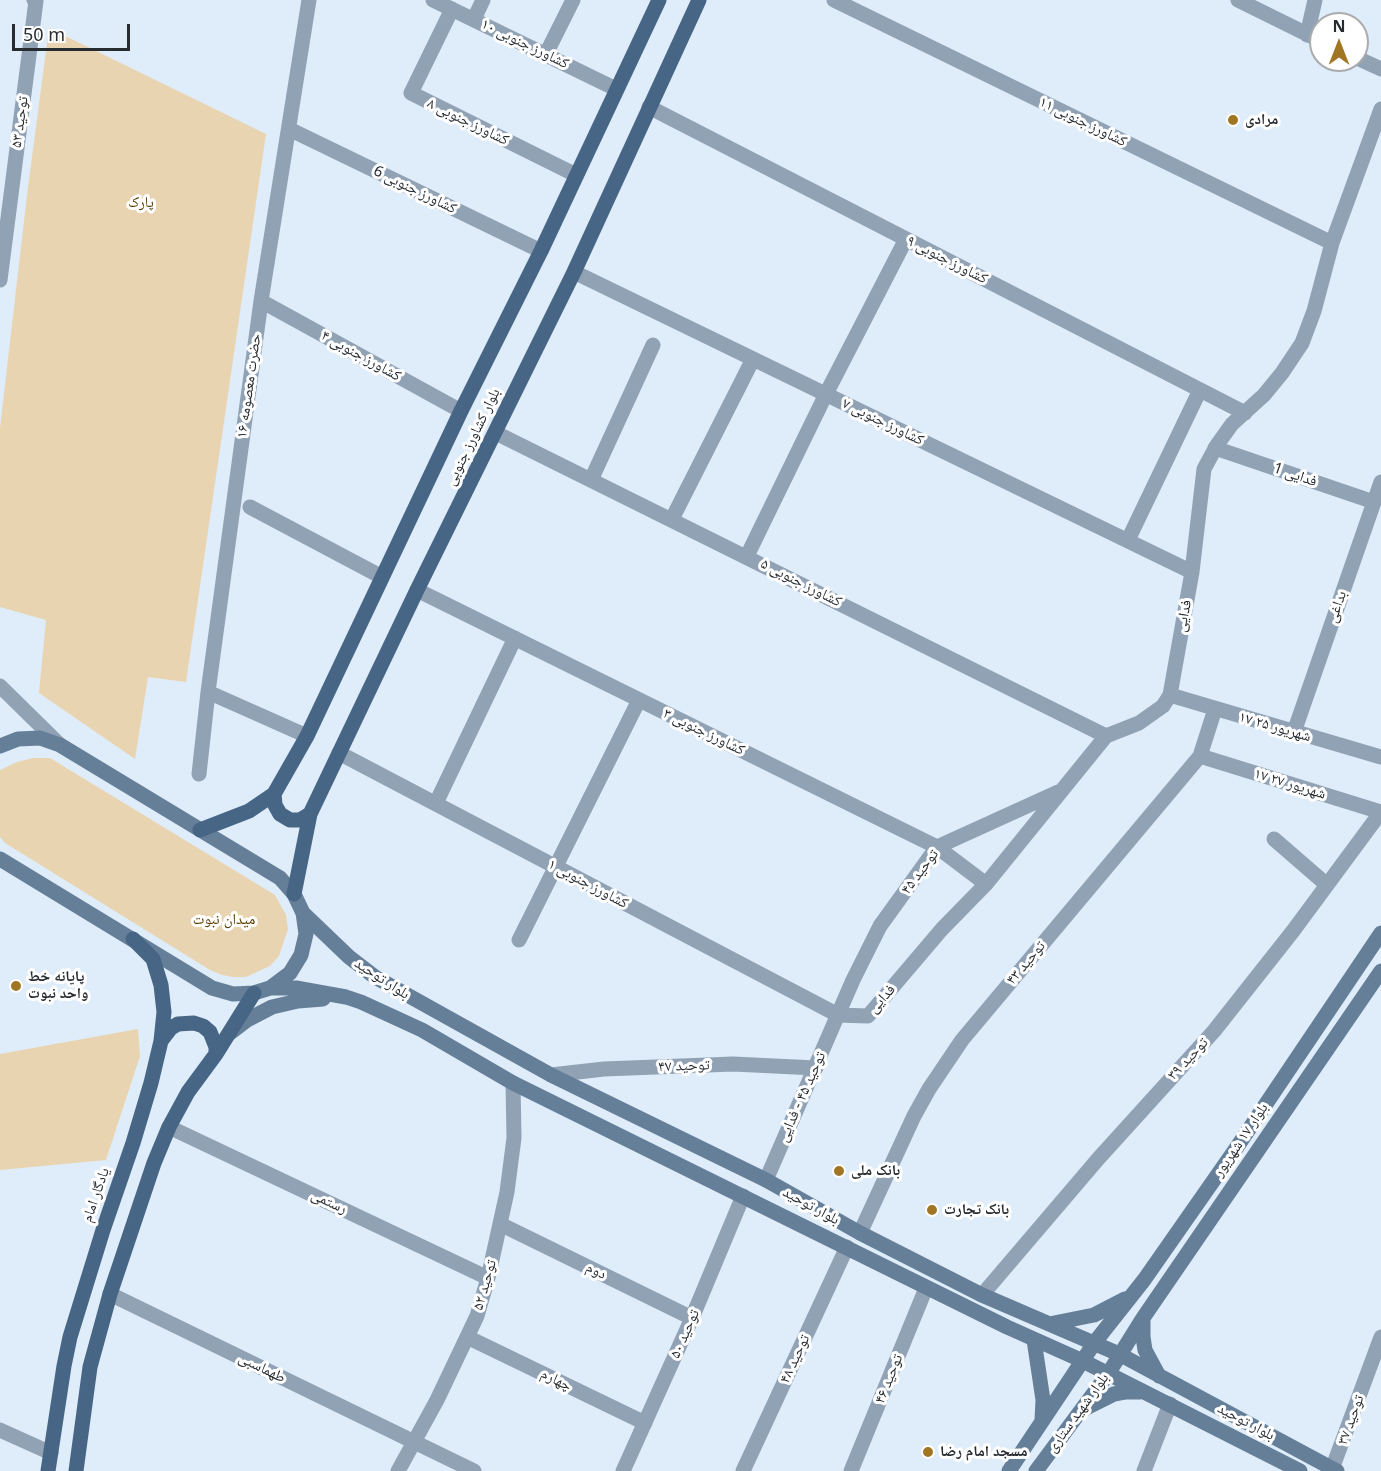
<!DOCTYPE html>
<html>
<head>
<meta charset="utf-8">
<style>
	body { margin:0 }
	#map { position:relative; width:1381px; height:1471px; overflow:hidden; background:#dfecf9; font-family:"Noto Sans",sans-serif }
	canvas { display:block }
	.north { position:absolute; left:1309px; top:12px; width:60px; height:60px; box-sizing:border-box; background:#fff; border:2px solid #a9abad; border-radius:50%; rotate:0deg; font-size:16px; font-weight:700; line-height:24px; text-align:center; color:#272c31 }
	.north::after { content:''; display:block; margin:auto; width:21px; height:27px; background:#a07625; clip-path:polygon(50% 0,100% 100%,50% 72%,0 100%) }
	.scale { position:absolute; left:12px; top:24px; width:118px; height:27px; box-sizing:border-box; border:3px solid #272c31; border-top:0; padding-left:8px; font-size:18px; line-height:21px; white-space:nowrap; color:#272c31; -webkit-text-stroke:4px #fff; paint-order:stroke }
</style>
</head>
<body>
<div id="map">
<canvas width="1381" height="1471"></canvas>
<div class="north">N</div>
<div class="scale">50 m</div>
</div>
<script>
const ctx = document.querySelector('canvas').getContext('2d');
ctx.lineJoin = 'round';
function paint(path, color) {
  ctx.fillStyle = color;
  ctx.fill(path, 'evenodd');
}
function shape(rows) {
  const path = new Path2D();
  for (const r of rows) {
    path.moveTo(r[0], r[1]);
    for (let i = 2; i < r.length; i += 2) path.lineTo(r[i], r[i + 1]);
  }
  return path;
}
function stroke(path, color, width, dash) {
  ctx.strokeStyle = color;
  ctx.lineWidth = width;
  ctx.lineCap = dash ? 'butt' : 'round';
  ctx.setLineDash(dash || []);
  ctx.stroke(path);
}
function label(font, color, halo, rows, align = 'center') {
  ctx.font = font + ' "Noto Sans","Noto Naskh Arabic",sans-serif';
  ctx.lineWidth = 6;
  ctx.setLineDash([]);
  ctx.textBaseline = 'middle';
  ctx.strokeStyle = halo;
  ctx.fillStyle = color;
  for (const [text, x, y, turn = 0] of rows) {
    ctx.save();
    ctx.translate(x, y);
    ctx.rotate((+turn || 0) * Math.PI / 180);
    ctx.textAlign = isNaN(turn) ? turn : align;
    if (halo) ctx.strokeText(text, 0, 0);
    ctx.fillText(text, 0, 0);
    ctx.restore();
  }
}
paint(shape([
	[49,28,266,134,186,682,148,677,135,759,39,693,46,620,0,607,0,428,27,195],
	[33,758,50,758,275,895,286,915,288,929,279,956,270,966,246,977,233,977,222,975,210,970,5,843,0,837,0,770,17,762],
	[138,1029,140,1056,106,1160,0,1170,0,1054]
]), '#e9d4b1');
stroke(shape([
	[433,0,616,89],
	[834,0,1332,243],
	[1238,0,1321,41],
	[452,9,411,93,576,175],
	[474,19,483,0],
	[1307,35,1315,0],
	[546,54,573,0],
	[1357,58,1381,69],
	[649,107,1245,413],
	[289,129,541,251],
	[574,272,1192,572],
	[0,280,36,1,34,0],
	[261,301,461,411],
	[496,433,1106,736],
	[1215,448,1374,502],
	[591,480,653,345],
	[250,507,382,577],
	[672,519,753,359],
	[1128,540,1200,390],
	[747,556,826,394,906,239],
	[417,590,937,847,986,884],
	[0,686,60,745],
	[208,692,307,736],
	[1170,695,1381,757],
	[1294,732,1381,482],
	[339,753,838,1015,868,1016,942,929,986,884,1106,736,1139,723,1163,706,1170,695,1192,572,1204,469,1217,445,1232,424,1264,395,1282,373,1302,343,1314,311,1332,243,1381,109],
	[1200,756,1381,812],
	[199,774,208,692,261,301,309,0],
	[436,803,515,638],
	[1274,839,1327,885],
	[519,940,639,700],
	[551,1075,604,1069,733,1064,816,1068],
	[169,1127,488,1278],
	[766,1180,853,980,880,926,937,847,1058,792],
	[500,1224,692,1318],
	[860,1233,914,1116,929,1089,962,1040,1200,756,1215,709],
	[110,1294,474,1471],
	[982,1295,1098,1159,1214,1031,1293,931,1381,812],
	[467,1337,645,1423],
	[0,1430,51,1453],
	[1332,1469,1381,1337],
	[398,1471,437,1400,477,1316,488,1278,507,1192,514,1138,513,1083],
	[623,1471,692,1318,743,1196],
	[743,1471,847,1247],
	[851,1471,926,1288],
	[1144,1471,1170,1404]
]), '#91a2b4', 15);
stroke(shape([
	[0,746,18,739,40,738,60,745,280,878,294,894,303,913,306,934,301,955,290,973,270,988,254,993,233,994,212,988,0,859],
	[303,913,349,957,375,977,551,1075,766,1180,860,1233,982,1295,1119,1354,1337,1471],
	[270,988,296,988,346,997,361,1002,422,1030,513,1083,1007,1327,1083,1361,1300,1471],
	[230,1033,247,1020,272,1007,298,1001,323,999],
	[1143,1318,1143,1337,1145,1350,1159,1376],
	[1049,1324,1094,1315,1125,1299],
	[1034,1340,1043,1400,1042,1420],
	[1084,1409,1114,1394,1125,1392,1140,1392],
	[1009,1471,1095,1342,1144,1280,1237,1147,1381,933],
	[1036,1471,1108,1374,1143,1318,1381,971]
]), '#667f99', 15);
stroke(shape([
	[274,794,275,805,280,814,290,820,300,820,310,814],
	[200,830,249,811,274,794,307,736,461,411,541,251,659,0],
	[294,894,310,814,417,590,574,272,699,0],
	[161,1041,171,1028,178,1024,194,1023,203,1026,210,1032,216,1047,216,1054],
	[48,1471,64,1366,70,1337,103,1230,133,1143,151,1083,161,1041,164,1012,161,985,153,959,133,939],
	[76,1471,90,1367,110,1294,154,1163,169,1127,188,1092,216,1054,254,993]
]), '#476685', 15);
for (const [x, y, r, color] of [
	[1233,120,6,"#a07625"],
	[16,986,6,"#a07625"],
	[839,1171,6,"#a07625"],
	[932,1210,6,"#a07625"],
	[928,1452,6,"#a07625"]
]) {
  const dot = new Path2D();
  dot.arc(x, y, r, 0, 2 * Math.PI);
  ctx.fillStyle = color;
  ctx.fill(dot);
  stroke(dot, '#fff', 2);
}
label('15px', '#272c31', '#fff', [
	["کشاورز جنوبی ۱۰",525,44,26],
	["توحید ۵۳",20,122,-82],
	["کشاورز جنوبی ۸",468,122,26],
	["کشاورز جنوبی ۱۱",1083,122,26],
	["کشاورز جنوبی 6",415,190,26],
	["کشاورز جنوبی ۹",947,260,27],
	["کشاورز جنوبی ۴",361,356,29],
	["حضرت معصومه ۱۶",249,386,-82],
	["کشاورز جنوبی ۷",883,422,26],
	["بلوار کشاورز جنوبی",473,437,-64],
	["فدایی 1",1295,475,19],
	["کشاورز جنوبی ۵",801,583,27],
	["بداغی",1337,607,-71],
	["فدایی",1184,616,-79],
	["۱۷ شهریور ۲۵",1275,727,16],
	["کشاورز جنوبی ۳",704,732,26],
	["۱۷ شهریور ۲۷",1290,784,17],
	["توحید ۴۵",920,872,-53],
	["کشاورز جنوبی ۱",588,884,28],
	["توحید ۴۳",1026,963,-50],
	["بلوار توحید",382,979,33],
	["فدایی",882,999,-48],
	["توحید ۳۹",1188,1059,-47],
	["توحید ۴۷",684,1066,-2],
	["توحید ۴۵ - فدایی",802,1097,-66],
	["بلوار ۱۷ شهریور",1241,1140,-56],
	["یادگار امام",96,1195,-71],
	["رستمی",329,1202,25],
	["بلوار توحید",811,1206,29],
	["دوم",596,1271,26],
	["توحید ۵۲",485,1285,-74],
	["توحید ۵۰",685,1334,-66],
	["توحید ۴۸",795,1359,-65],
	["طهماسبی",262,1368,26],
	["توحید ۴۶",889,1379,-68],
	["چهارم",556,1380,26],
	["بلوار شهید ستاری",1078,1413,-54],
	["توحید ۳۷",1351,1420,-70],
	["بلوار توحید",1246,1422,28]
]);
label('bold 15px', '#272c31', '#fff', [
	["مرادی",1245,120],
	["پایانه خط",28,977],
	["واحد نبوت",28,994],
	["بانک ملی",851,1171],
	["بانک تجارت",944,1210],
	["مسجد امام رضا",940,1452]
], 'left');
label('15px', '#5c3f00', '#fff', [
	["پارک",141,203],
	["میدان نبوت",224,920]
]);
</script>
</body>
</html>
